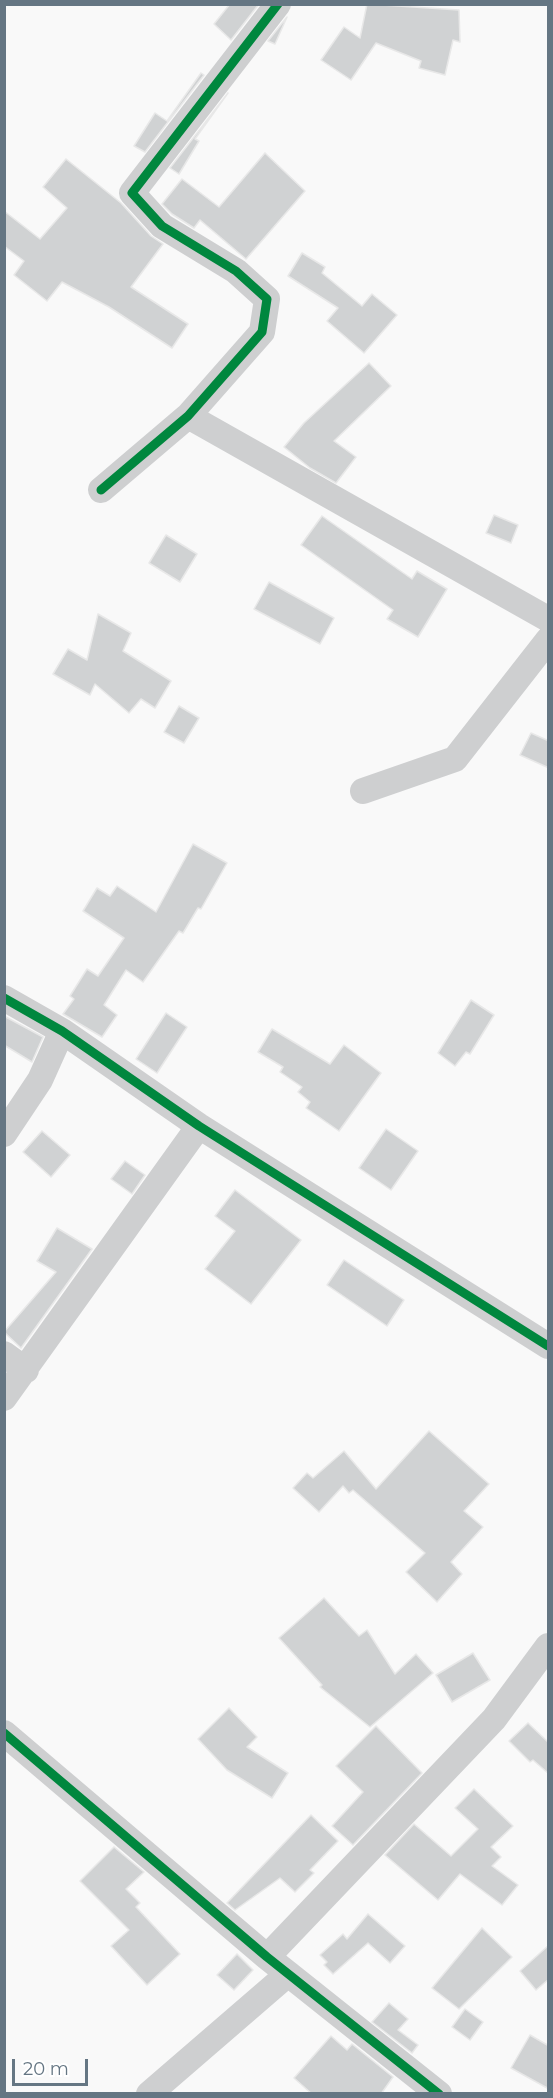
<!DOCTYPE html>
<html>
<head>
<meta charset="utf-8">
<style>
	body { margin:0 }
	#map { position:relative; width:553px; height:2098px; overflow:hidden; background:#f9f9f9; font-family:Montserrat,sans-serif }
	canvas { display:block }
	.frame { position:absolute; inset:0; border:6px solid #657683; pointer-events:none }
	.scale { position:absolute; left:12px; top:2059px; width:76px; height:27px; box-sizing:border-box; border:3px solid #657683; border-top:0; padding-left:8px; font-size:18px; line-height:21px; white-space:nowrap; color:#657683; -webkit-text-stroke:4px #fff; paint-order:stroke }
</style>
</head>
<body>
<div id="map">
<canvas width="553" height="2098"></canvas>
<div class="frame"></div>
<div class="scale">20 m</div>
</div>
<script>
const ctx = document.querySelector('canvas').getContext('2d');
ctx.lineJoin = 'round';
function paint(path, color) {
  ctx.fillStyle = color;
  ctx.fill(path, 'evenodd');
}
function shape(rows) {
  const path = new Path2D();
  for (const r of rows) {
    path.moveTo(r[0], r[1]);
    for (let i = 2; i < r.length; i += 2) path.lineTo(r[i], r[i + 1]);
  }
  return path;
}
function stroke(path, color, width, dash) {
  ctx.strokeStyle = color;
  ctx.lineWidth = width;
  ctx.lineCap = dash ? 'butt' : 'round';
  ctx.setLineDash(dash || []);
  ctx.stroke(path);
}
const building = shape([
	[230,4,259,4,231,40,214,24,230,4],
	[367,4,459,10,460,42,453,40,445,75,419,68,421,61,376,43,351,80,321,60,344,27,360,38,367,4],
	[287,17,275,44,268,41,287,17],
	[201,73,204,75,145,152,134,146,155,113,167,121,201,73],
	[228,93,195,139,199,141,179,174,170,168,228,93],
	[265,153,305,191,246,259,200,220,194,228,172,214,162,204,182,179,219,207,265,153],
	[66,159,121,203,151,236,163,244,131,287,188,324,172,348,109,307,62,282,47,301,14,275,24,261,4,246,4,211,40,239,67,208,43,187,66,159],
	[302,253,325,267,322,273,362,306,372,294,397,315,364,353,327,321,338,308,288,276,302,253],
	[369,363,391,386,334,441,356,457,336,483,310,468,284,447,304,423,369,363],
	[494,515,518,525,511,543,486,533,494,515],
	[322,516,412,579,417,571,447,589,418,637,387,619,393,610,301,545,322,516],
	[166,535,197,554,180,582,149,563,166,535],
	[269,582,334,618,320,644,254,609,269,582],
	[98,614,131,633,123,651,171,681,155,708,141,699,129,713,95,684,90,695,53,674,68,649,87,660,98,614],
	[179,706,199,718,184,743,164,732,179,706],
	[531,733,549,741,549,768,520,755,531,733],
	[193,844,227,863,201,909,198,908,183,933,179,931,143,982,126,970,104,1005,117,1015,102,1037,63,1014,74,999,70,996,87,969,98,976,124,938,83,911,97,888,110,896,117,886,156,912,193,844],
	[471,1000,494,1015,470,1054,466,1052,455,1066,438,1053,471,1000],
	[166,1013,187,1027,157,1073,136,1059,166,1013],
	[4,1016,43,1037,32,1062,4,1045,4,1016],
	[272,1029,330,1064,344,1045,381,1073,339,1131,306,1108,310,1102,298,1092,302,1087,280,1072,283,1067,258,1052,272,1029],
	[386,1129,418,1151,391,1190,359,1168,386,1129],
	[42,1131,70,1155,51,1177,23,1152,42,1131],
	[125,1161,145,1175,132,1194,111,1179,125,1161],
	[235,1190,301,1240,251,1304,205,1269,235,1231,215,1216,235,1190],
	[57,1228,92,1249,21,1348,4,1332,56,1272,37,1261,57,1228],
	[344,1260,404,1300,387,1326,327,1285,344,1260],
	[429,1431,489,1484,464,1511,483,1527,451,1562,462,1574,437,1602,406,1572,425,1553,353,1490,349,1493,343,1486,319,1512,293,1488,307,1473,313,1478,344,1451,376,1489,429,1431],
	[324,1598,359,1636,367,1630,395,1674,416,1654,433,1673,370,1727,320,1687,322,1685,279,1638,324,1598],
	[473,1653,490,1680,452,1702,436,1675,473,1653],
	[229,1708,257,1737,247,1747,288,1773,272,1798,227,1770,198,1739,229,1708],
	[528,1723,549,1743,549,1774,533,1760,530,1762,509,1741,528,1723],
	[376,1726,422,1773,353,1845,332,1826,363,1792,336,1766,376,1726],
	[474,1789,513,1826,491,1847,501,1857,492,1866,518,1885,502,1905,460,1874,438,1900,385,1855,414,1824,451,1856,478,1829,455,1808,474,1789],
	[311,1815,338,1841,310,1870,314,1873,295,1892,280,1878,235,1910,227,1903,311,1815],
	[114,1847,144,1872,126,1889,140,1903,136,1907,180,1954,147,1985,111,1946,129,1930,80,1881,114,1847],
	[368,1914,405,1946,390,1963,368,1943,333,1974,324,1965,327,1962,320,1955,343,1934,347,1939,368,1914],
	[482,1928,512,1957,459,2009,432,1988,482,1928],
	[549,1945,549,1979,536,1990,520,1971,549,1945],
	[237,1954,253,1970,234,1990,217,1975,237,1954],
	[389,2003,408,2019,398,2030,418,2045,412,2053,372,2022,389,2003],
	[465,2009,483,2022,470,2040,452,2027,465,2009],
	[530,2035,549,2046,549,2089,511,2068,530,2035],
	[331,2036,347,2050,352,2044,393,2077,381,2094,312,2094,294,2078,331,2036]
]);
paint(building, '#d0d2d3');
stroke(building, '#e8e8e8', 1.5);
stroke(shape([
	[188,416,548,619],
	[101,490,188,416,262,332,267,299,236,271,162,226,132,193,278,4],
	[363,791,455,759,548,640],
	[4,998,62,1031,199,1126,548,1346],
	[4,1134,40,1080,62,1031],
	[4,1354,26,1370],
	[4,1398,199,1126],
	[4,1733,267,1957,439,2094],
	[267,1957,494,1719,548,1646],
	[149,2094,288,1974]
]), '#cecfd0', 26);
stroke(shape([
	[101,490,188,416,262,332,267,299,236,271,162,226,132,193,278,4],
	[4,998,62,1031,199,1126,548,1346],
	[4,1733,267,1957,439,2094]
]), '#00873e', 9);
</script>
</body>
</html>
